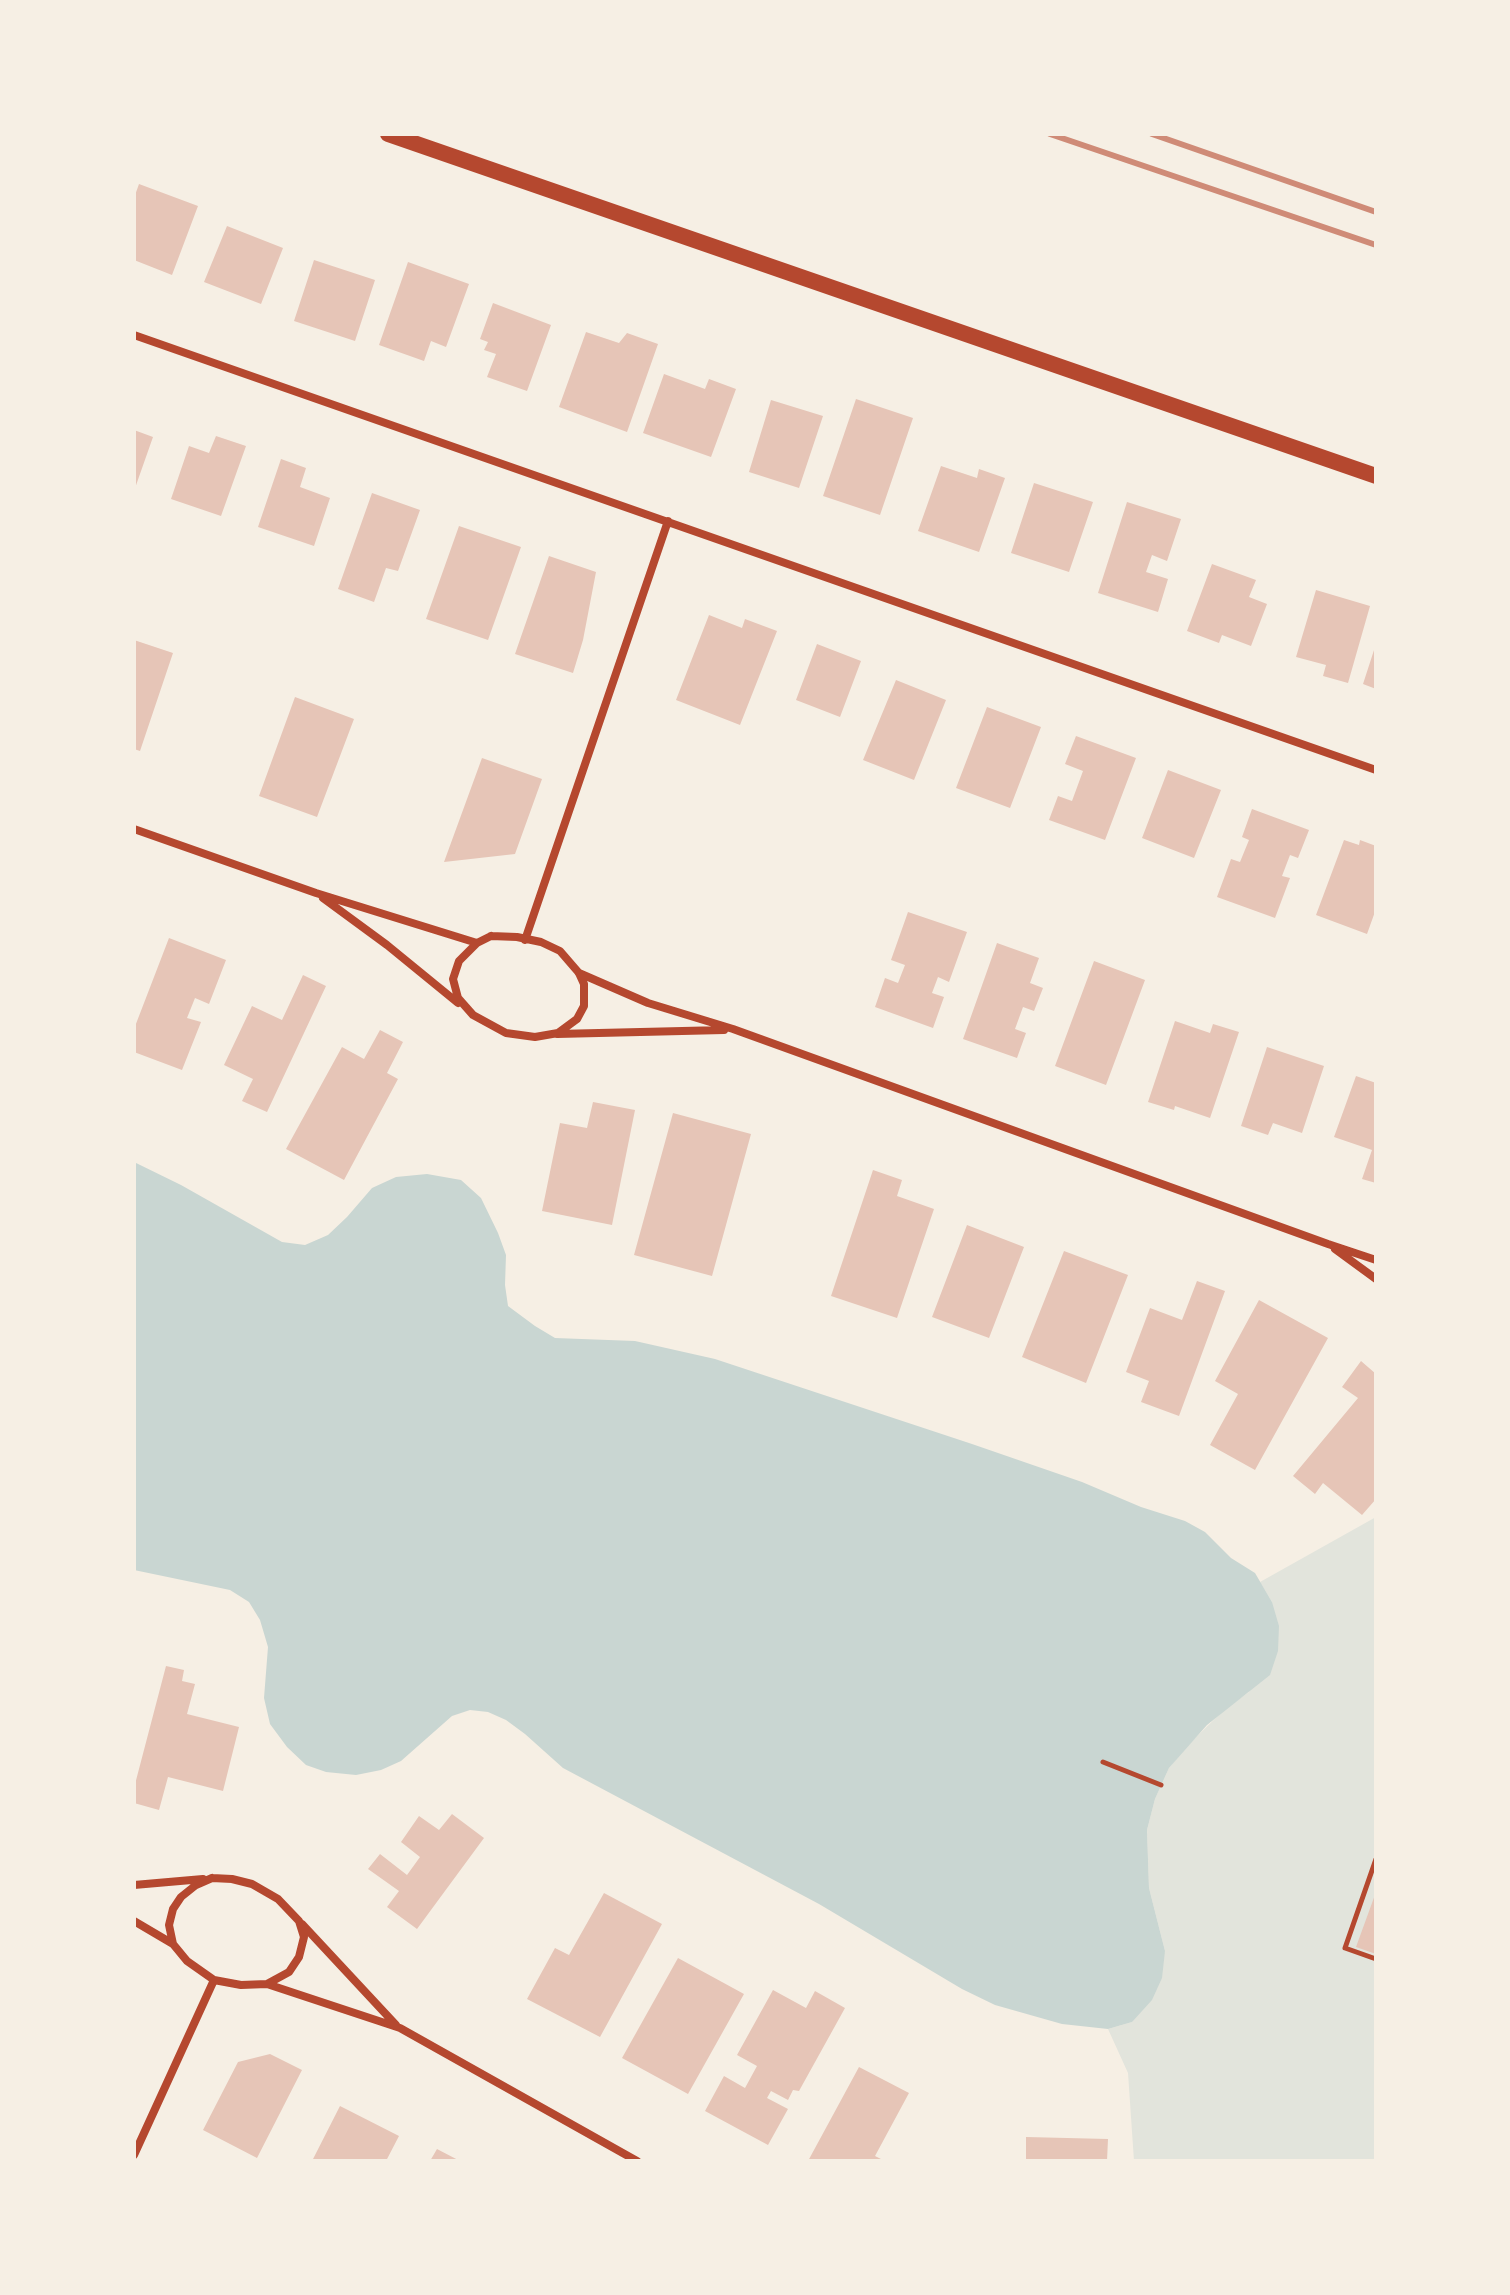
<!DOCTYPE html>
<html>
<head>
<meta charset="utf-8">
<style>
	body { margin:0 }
	#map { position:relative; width:1510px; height:2295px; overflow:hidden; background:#f6efe4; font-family:"Asap Condensed",sans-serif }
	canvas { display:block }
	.frame { position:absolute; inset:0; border:136px solid #f6efe4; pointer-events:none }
</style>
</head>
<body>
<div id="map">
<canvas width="1510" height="2295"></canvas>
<div class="frame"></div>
</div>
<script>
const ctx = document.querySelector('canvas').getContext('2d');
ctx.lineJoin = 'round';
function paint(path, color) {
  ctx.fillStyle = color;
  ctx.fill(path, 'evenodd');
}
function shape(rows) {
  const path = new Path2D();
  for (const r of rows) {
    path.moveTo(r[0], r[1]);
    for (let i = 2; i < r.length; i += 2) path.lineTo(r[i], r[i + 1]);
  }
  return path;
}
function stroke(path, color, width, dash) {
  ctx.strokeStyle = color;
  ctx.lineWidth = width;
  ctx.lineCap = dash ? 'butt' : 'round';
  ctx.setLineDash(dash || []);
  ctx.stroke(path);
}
paint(shape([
	[1376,1517,1376,2161,1134,2161,1128,2073,1108,2029,1132,2022,1165,1951,1149,1888,1147,1830,1155,1799,1169,1768,1185,1748,1226,1708,1249,1692,1272,1602,1260,1582]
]), '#e2e4dc');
paint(shape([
	[134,1162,181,1185,282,1242,305,1245,328,1235,347,1217,372,1188,396,1177,427,1174,461,1180,481,1198,498,1233,506,1255,505,1285,508,1306,535,1326,555,1338,635,1341,715,1359,972,1444,1082,1482,1141,1507,1185,1521,1205,1532,1231,1558,1255,1573,1272,1602,1279,1626,1278,1651,1270,1675,1207,1725,1169,1768,1155,1799,1147,1830,1149,1888,1165,1951,1162,1978,1152,2000,1132,2022,1108,2029,1062,2024,995,2005,962,1989,819,1904,563,1768,525,1734,506,1720,488,1712,470,1710,452,1716,401,1761,381,1770,356,1775,326,1772,306,1765,287,1747,270,1724,264,1698,268,1647,260,1620,249,1602,230,1590,134,1570]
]), '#c9d6d2');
paint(shape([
	[139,184,198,206,172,275,134,260,134,198],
	[227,226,283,248,261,304,204,282],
	[314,260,375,280,355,341,294,321],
	[408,262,469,284,446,347,431,341,424,361,379,345],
	[493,303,551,325,527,391,487,377,496,354,484,350,488,342,480,339],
	[586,332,619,343,627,333,658,344,627,432,559,407],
	[664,374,705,389,709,379,736,389,711,457,643,433],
	[856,399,913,418,880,515,823,496],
	[771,400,823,416,799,488,749,472],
	[134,430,153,437,134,491],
	[216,436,246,446,221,516,171,499,189,446,209,453],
	[281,459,306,468,300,487,330,498,314,546,258,527],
	[941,466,977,478,979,469,1005,478,979,552,918,531],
	[1034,483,1093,502,1069,572,1011,553],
	[372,493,420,510,398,571,386,568,374,602,338,589],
	[1127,502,1181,519,1167,561,1152,555,1146,572,1168,579,1158,612,1098,593],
	[459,526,521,547,488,640,426,619],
	[549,556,596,572,583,640,573,673,515,654],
	[1212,564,1256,580,1249,597,1267,604,1251,646,1222,635,1219,643,1187,631],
	[1316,590,1370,606,1348,683,1323,676,1326,665,1296,657],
	[709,615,742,628,745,619,777,631,740,725,676,700],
	[134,640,173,653,140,751,134,749],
	[817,644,861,661,840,717,796,700],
	[1375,647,1376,647,1376,689,1363,684],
	[896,680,946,700,914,780,863,760],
	[295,697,354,719,317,817,259,796],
	[987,707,1041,727,1010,808,956,788],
	[1076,736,1136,758,1105,840,1049,820,1058,796,1072,801,1083,771,1065,764],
	[482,758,542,779,515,854,444,862],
	[1168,770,1221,790,1194,858,1142,838],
	[1252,809,1309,830,1298,858,1290,855,1282,876,1290,878,1275,918,1217,897,1231,859,1240,862,1249,840,1242,837],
	[1344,840,1359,845,1360,840,1376,846,1376,909,1367,934,1316,915],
	[908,912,967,932,949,982,938,977,932,993,944,997,933,1028,875,1007,885,978,898,983,905,965,891,960],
	[169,938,226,960,209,1004,195,998,187,1018,201,1022,182,1070,134,1052,134,1029],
	[997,943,1039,958,1030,983,1043,988,1034,1011,1023,1007,1015,1029,1026,1033,1017,1058,963,1039],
	[1094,961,1145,980,1106,1085,1055,1066],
	[303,975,326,986,267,1112,242,1101,253,1079,224,1065,252,1006,282,1020],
	[1175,1021,1210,1033,1213,1024,1239,1032,1210,1118,1175,1106,1174,1110,1148,1102],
	[380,1030,403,1042,387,1073,398,1079,344,1180,286,1149,342,1047,364,1059],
	[1267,1047,1324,1066,1302,1133,1273,1123,1268,1135,1241,1126],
	[1356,1076,1376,1083,1376,1183,1362,1179,1372,1150,1334,1137],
	[593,1102,635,1110,612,1225,542,1211,560,1123,587,1128],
	[673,1113,751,1134,712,1276,634,1255],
	[873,1170,902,1180,897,1196,934,1209,897,1318,831,1296],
	[967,1225,1024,1247,989,1338,932,1317],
	[1064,1251,1128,1275,1086,1383,1022,1357],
	[1197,1281,1225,1291,1179,1416,1141,1402,1149,1381,1126,1372,1150,1308,1182,1320],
	[1259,1300,1328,1338,1255,1470,1210,1445,1238,1394,1215,1381],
	[1361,1361,1376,1374,1376,1499,1362,1515,1323,1483,1315,1494,1293,1476,1358,1398,1342,1387],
	[166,1666,184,1670,182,1681,195,1684,187,1714,239,1727,223,1791,168,1777,159,1810,134,1803,134,1788],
	[452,1814,484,1838,417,1929,387,1907,399,1891,368,1869,380,1854,407,1875,420,1857,401,1842,419,1816,439,1830],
	[1376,1892,1376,1954,1356,1947],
	[604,1893,662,1924,600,2037,527,1999,555,1948,569,1955],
	[678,1958,744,1994,688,2094,622,2058],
	[773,1990,806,2008,815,1991,845,2008,799,2091,793,2090,788,2100,771,2091,767,2098,788,2109,768,2145,705,2111,724,2076,745,2088,757,2066,737,2055],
	[270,2054,302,2070,257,2158,203,2130,238,2062],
	[859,2067,909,2093,875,2156,885,2161,808,2161],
	[340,2106,399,2136,386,2161,312,2161],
	[1026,2137,1108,2139,1107,2161,1026,2161],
	[437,2149,460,2161,430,2161]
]), '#e6c5b7');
stroke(shape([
	[1103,1762,1161,1785],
	[1376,1859,1345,1948,1376,1959]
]), '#b5482f', 5);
stroke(shape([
	[134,335,1376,770],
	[134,829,316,893,477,943],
	[323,898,387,945,458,1003],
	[491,936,517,937,541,942,560,951,579,973,584,984,584,1006,577,1019,558,1033,535,1037,506,1033,473,1015,458,998,453,979,459,961,477,943,491,936],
	[525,940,668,521],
	[579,973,648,1003,733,1029,1328,1244,1376,1260],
	[557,1034,724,1030],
	[1335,1249,1376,1279],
	[212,1878,232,1879,252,1884,278,1899,299,1921,304,1937,299,1957,289,1972,267,1984,241,1985,214,1980,187,1961,173,1944,169,1925,173,1909,181,1897,196,1885,212,1878],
	[134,1885,203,1879],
	[134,1921,173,1944],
	[302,1924,396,2025],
	[267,1984,400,2028,637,2161],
	[134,2155,214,1980]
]), '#b5482f', 8);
stroke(shape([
	[388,134,1376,476]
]), '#b5482f', 16);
stroke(shape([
	[1050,134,1376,245],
	[1152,134,1376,212]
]), '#cf8b77', 6);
</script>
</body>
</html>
